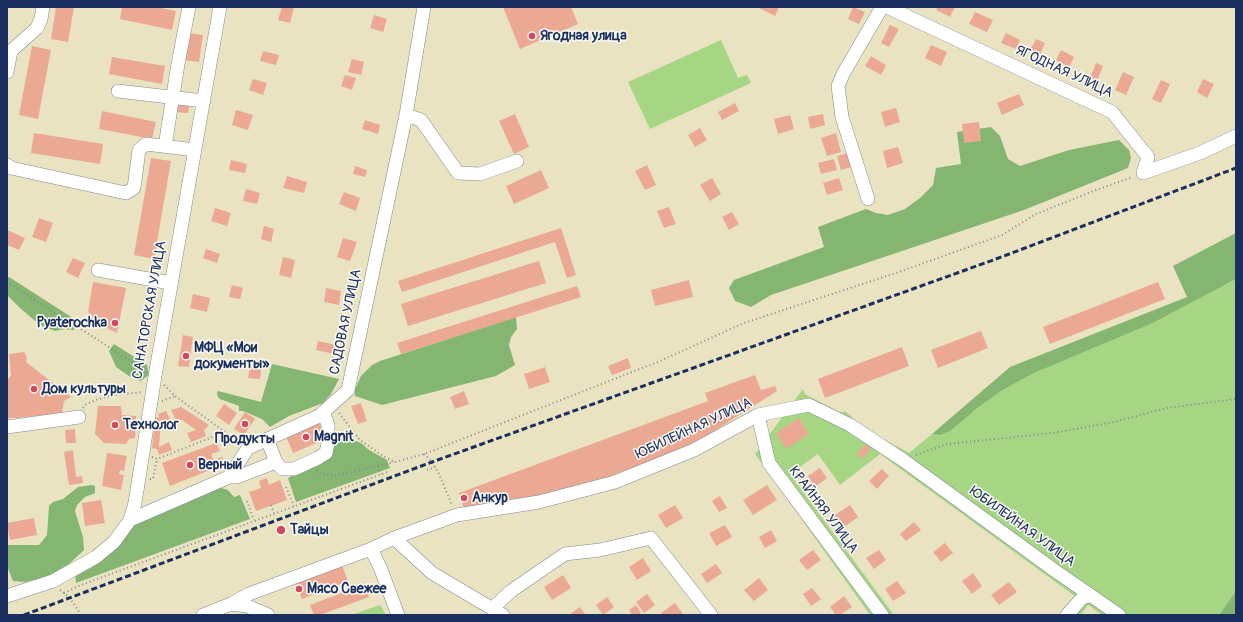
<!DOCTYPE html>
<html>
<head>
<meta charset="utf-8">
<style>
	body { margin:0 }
	#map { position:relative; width:1243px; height:622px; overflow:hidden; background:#e9e3c2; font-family:Pangolin,sans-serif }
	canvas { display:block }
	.frame { position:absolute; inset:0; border:8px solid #1b2f5e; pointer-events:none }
</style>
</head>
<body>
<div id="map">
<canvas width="1243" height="622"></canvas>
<div class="frame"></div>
</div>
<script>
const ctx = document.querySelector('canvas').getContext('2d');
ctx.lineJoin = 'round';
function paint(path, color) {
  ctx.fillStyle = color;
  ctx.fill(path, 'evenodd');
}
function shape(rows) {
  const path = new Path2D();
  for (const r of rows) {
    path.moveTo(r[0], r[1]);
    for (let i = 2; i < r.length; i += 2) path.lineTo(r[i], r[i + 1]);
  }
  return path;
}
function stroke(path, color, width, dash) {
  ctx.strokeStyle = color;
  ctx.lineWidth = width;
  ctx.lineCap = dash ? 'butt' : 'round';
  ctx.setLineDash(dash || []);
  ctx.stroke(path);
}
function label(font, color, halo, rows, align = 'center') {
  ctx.font = font + ' Pangolin,sans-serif';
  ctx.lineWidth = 3;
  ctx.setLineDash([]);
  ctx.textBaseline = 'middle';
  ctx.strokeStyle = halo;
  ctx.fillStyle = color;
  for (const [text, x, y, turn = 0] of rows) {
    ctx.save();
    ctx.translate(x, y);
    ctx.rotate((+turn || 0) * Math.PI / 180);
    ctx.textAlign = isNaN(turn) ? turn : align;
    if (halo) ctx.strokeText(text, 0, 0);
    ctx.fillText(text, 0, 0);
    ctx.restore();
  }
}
paint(shape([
	[721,40,738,78,747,75,751,83,650,129,628,82],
	[1236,279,1236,591,1219,615,1102,615,1088,605,1081,615,1064,615,1076,597,880,454,840,485,818,454,790,474,894,615,870,615,755,454,803,389,805,394,839,412,846,412,852,417,851,421,909,453,932,434,940,435,1001,391,1032,374,1153,323],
	[380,605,386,615,351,615]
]), '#a6d583');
paint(shape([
	[991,127,1000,136,1008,159,1020,166,1069,150,1119,140,1129,150,1131,158,1128,168,1024,210,771,295,751,307,735,301,729,288,734,280,824,247,818,227,866,209,876,213,888,215,905,209,920,198,933,185,936,168,961,164,957,132],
	[1236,233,1236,279,1153,323,1032,374,1001,391,976,409,950,431,940,435,932,434,1010,367,1187,297,1173,266],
	[9,277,76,320,74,330,65,329,55,331,40,325,20,308,7,295,7,278],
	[516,317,517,329,511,337,509,345,515,365,496,376,382,405,355,396,355,389,361,376,372,365,380,361],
	[114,344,147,365,149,375,140,381,129,376,116,367,109,351],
	[272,364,339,379,331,394,323,403,289,416,270,427,262,419,243,411,239,411,239,406,220,399,218,397,217,393,218,391,261,402],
	[348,438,361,443,369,450,387,460,390,468,296,502,288,478,320,462,330,442],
	[92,485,95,486,95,493,85,497,77,505,75,511,83,537,84,550,69,564,47,577,25,582,13,581,7,566,7,545,39,545,47,535,49,506,53,502,63,499,78,487],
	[218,487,228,490,234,497,240,495,250,519,76,583,75,573,133,521],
	[1236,591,1236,615,1219,615]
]), '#84b671');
paint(shape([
	[56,7,74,7,68,42,51,39],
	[122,7,156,7,176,11,172,30,120,19],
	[282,7,294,7,290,23,278,20],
	[503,7,518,7,518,8,521,7,571,7,578,24,520,49],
	[760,7,779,7,775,16,759,8],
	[853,7,865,12,859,24,848,19],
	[938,7,955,7,950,17,936,10],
	[975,12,993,20,987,32,969,24],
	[374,15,387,19,383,32,370,28],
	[890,25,899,29,889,47,881,43],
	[188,33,203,35,199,62,183,60],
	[1006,33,1020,40,1016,49,1001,43],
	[1036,39,1045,43,1039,57,1029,52],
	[931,45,947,52,941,66,925,58],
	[32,46,51,50,38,119,19,115],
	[1061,50,1074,57,1069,67,1056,60],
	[263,51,279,55,276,65,260,61],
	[871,56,886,65,881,75,865,66],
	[112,57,165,66,162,84,109,74],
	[352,59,364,62,361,75,348,72],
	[1096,63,1103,66,1097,81,1090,78],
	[1123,72,1134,77,1126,95,1115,90],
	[345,75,356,78,352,90,341,86],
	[253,79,267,83,263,95,249,90],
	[1203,79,1214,84,1207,98,1197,92],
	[1161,80,1170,84,1161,103,1152,99],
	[1019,94,1024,105,1002,115,997,103],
	[735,103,739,111,722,120,718,112],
	[175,104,189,106,188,113,175,112],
	[896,108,900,122,885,127,881,112],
	[236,110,253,115,248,130,232,125],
	[102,111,156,122,152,139,99,129],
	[515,114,529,147,514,154,499,121],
	[823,114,825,125,810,129,808,117],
	[790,115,794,129,778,134,774,119],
	[365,120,380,125,378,134,362,129],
	[979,122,981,141,964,143,962,124],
	[700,128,707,140,695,147,688,135],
	[34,133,103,144,100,164,31,153],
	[836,133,841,152,827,156,821,138],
	[898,147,903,163,887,168,883,151],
	[848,153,851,167,841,170,837,156],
	[151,158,171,161,154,259,134,255],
	[834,159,837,170,821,174,818,163],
	[231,160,247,164,245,173,229,170],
	[647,165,656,185,645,190,635,171],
	[355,166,367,170,365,177,353,174],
	[541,170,549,188,514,204,506,186],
	[287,176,307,182,304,193,283,188],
	[712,178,721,194,710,201,700,185],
	[839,178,843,190,827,195,823,183],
	[246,189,260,193,257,204,243,201],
	[344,192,360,198,356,211,339,204],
	[669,207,676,224,664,228,657,211],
	[215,208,231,213,227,226,211,221],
	[732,212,739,224,729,230,722,217],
	[39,218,53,223,46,242,32,237],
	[264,226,274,229,271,242,261,239],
	[561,228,576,275,567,278,555,242,402,292,398,281],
	[7,230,25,238,19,250,7,245],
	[343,238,357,242,350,261,337,257],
	[206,249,220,254,217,263,203,258],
	[283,257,295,260,291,278,279,275],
	[73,258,85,263,78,278,66,272],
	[539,261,546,283,408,326,401,304],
	[689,280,693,297,655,306,651,290],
	[93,282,126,288,117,333,96,323,90,322,92,315,88,312],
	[1158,282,1165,299,1050,344,1043,327],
	[232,285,243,288,240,299,229,297],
	[577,286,581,297,401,354,397,343],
	[326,288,341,291,339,305,324,302],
	[193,294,210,298,207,312,190,308],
	[981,331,988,348,938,368,931,350],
	[183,335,193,337,189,367,178,366],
	[318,341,336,345,334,354,316,350],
	[902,347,909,366,825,398,818,379],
	[24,352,27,357,26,362,71,397,64,401,62,413,17,418,7,418,7,380,11,376,9,354],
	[628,358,631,368,612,375,608,366],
	[251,361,262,362,260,379,248,378],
	[545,367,550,382,529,389,524,374],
	[755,375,761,390,775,386,777,391,692,445,571,491,464,509,459,493,708,401,705,393],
	[464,391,469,404,455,409,450,397],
	[361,403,367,421,358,424,351,406],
	[224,404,237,413,229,425,216,416],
	[98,406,121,406,122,415,136,416,135,438,129,439,126,444,104,443,95,434],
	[181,407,209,425,204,430,206,436,191,442,187,433,196,430,182,420,177,422,171,410],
	[166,411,172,423,164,427,161,420,159,447,169,442,172,450,159,455,157,449,152,448,155,418,159,417,158,414],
	[245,412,255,419,244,435,234,429],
	[799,418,809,434,786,449,776,433],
	[318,420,326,439,293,453,285,434],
	[75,429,76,443,66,443,65,430],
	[216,443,220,451,211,454,214,460,222,457,225,464,170,486,162,463],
	[865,444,871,449,863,459,857,454],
	[73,450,76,477,82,476,83,483,69,485,64,452],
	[107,453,127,456,124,471,120,470,119,474,124,475,121,490,102,486],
	[820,468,827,478,815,487,808,476],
	[882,469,889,476,877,489,869,481],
	[267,478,269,485,280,480,287,500,256,511,249,492,261,488,259,481],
	[767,485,777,500,753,515,743,500],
	[720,496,727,508,719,512,712,501],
	[101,500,105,523,85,526,82,503],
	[675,505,683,518,666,528,658,515],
	[850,505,858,517,843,528,835,515],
	[34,518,37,535,10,540,7,523],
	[914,522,921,530,906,541,900,534],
	[725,525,732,537,716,546,709,533],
	[771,530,777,541,765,548,759,537],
	[945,543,953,553,941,562,933,552],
	[813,550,821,560,807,570,799,560],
	[879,550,886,560,874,569,866,558],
	[643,558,651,571,637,580,629,567],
	[341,563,348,581,302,599,295,581],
	[716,564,722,573,707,583,701,574],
	[973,573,982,586,972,594,962,581],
	[563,575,571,588,552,600,544,587],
	[759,578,768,590,754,601,744,590],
	[897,581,906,593,893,601,885,589],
	[1009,582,1017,592,999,605,991,595],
	[365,584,369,597,320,615,314,615,310,605],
	[812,588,821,599,811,606,803,594],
	[647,594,655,605,644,613,636,602],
	[844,596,852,607,840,615,836,615,830,607],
	[607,597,614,607,603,615,596,605],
	[675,603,683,614,681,615,663,615,661,613],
	[636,605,641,613,638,615,632,615,629,610],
	[580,607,586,615,569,615]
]), '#eba993');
const minor = shape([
	[887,7,1112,112,1148,157,1143,173,1200,153,1236,136],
	[7,72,11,51,37,28,41,19,43,7],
	[118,91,204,101],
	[406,115,421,120,458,173,480,174,517,161],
	[165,146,178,64,189,7],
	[7,165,11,168,126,193,134,188,139,150,146,144,195,150],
	[868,199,842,117,838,86,843,74,882,7],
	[98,270,171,283],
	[758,415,769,463,882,615],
	[7,427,79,417],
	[276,462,282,469,294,469,318,458,326,453,328,443,328,425,323,412],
	[229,477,237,477,276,462,267,439],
	[130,520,229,477,248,448,319,416,348,390,406,115,424,7],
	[394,538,432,573,503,615],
	[371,549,380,567,398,615],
	[7,596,53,581,96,557,114,542,130,520,135,503,155,376,220,7],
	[231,604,247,606,268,615],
	[493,608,511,591,565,554,600,550,651,538,711,615],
	[203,615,231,604,249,594,371,549,394,538,457,515,539,502,615,482,694,450,758,415,809,405,850,425,903,460,1054,570,1119,615],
	[1067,615,1083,597,1091,596]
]);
stroke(minor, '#828990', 14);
stroke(shape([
	[7,282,145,370],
	[164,385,175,396,239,442],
	[162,401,175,396],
	[83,408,85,405,96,400,113,395,143,392],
	[339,413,360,440,383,456,395,462,424,454,660,361,744,323,899,272,1002,235,1036,214,1096,190,1133,177],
	[424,454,432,462,439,474,452,505],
	[916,455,947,444,1053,433,1114,422,1167,408,1236,399],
	[152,457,157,459,225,432],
	[378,466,381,474],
	[427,470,435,467],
	[316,471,322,474,334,476,394,462],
	[150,479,153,479,157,459],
	[286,487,294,506],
	[247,501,254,520],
	[271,505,274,513],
	[60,590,70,598,81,615],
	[64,593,81,585,390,471]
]), '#828990', 2, [1, 3]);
stroke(minor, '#fff', 13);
stroke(shape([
	[24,615,432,462,996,259,1236,168]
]), '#1b2f5e', 3, [6, 3]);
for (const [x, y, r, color] of [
	[532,36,4,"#d1495b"],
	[115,323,4,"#d1495b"],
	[186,356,4,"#d1495b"],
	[34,389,4,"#d1495b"],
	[245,424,4,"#d1495b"],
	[115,425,4,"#d1495b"],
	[306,437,4,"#d1495b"],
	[190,465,4,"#d1495b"],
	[464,498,4,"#d1495b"],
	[281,530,5,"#d1495b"],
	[299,589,4,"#d1495b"]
]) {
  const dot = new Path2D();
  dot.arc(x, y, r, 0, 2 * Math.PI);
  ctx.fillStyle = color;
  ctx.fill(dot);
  stroke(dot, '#fdfcf7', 1.5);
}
label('bold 14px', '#1b2f5e', '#fdfcf7', [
	["Ягодная улица",540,36],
	["Pyaterochka",107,323,"right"],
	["МФЦ «Мои",194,348],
	["документы»",194,364],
	["Дом культуры",42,389],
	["Технолог",123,425],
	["Magnit",314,437],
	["Продукты",245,439,"center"],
	["Верный",198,465],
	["Анкур",472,498],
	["Тайцы",290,530],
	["Мясо Свежее",307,589]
], 'left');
label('14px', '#1b2f5e', '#fdfcf7', [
	["ЯГОДНАЯ УЛИЦА",1064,72,25],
	["САНАТОРСКАЯ УЛИЦА",150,310,-80],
	["САДОВАЯ УЛИЦА",346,322,-78],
	["ЮБИЛЕЙНАЯ УЛИЦА",694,429,-25],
	["КРАЙНЯЯ УЛИЦА",823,510,53],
	["ЮБИЛЕЙНАЯ УЛИЦА",1022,527,36]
]);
</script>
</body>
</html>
